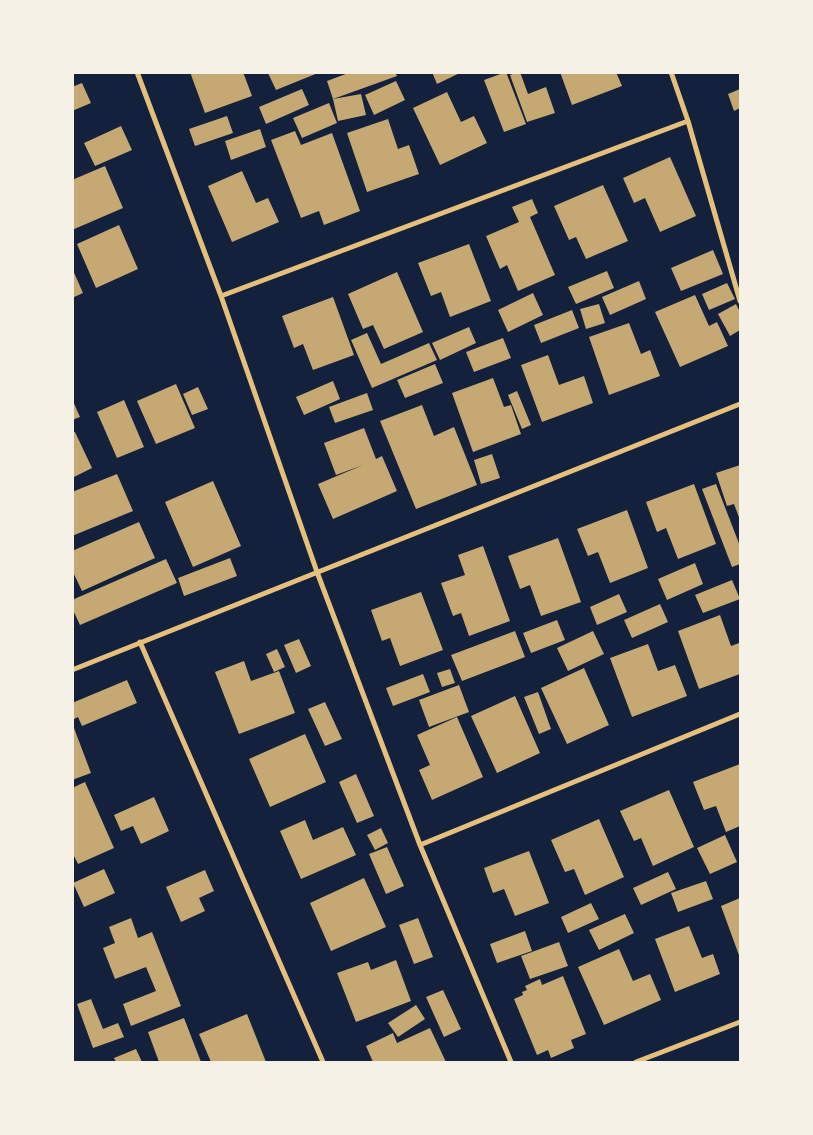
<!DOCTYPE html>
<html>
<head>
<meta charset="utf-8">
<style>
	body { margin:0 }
	#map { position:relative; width:813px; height:1135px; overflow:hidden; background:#14213d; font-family:"Roboto Serif",serif }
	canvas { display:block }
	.frame { position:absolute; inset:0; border:74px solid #f6f1e7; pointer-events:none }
</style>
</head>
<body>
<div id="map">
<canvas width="813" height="1135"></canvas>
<div class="frame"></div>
</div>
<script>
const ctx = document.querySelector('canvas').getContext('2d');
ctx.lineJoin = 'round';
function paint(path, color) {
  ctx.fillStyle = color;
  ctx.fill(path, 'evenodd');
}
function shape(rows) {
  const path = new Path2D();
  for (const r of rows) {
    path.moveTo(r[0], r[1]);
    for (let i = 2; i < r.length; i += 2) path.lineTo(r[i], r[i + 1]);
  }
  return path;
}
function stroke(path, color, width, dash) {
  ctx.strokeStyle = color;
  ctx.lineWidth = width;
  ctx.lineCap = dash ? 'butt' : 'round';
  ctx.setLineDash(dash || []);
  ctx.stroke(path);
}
paint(shape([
	[190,72,243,72,252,96,205,113],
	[351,72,395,72,397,76,333,99,327,81],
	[432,72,462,72,437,84],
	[506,72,526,124,504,132,484,80],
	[517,72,520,72,528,94,546,87,555,113,527,122,510,75],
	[560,72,616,72,622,86,572,105],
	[268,73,318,73,276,90],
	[396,81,405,100,374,115,365,95],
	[82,83,91,103,72,111,72,87],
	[302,89,309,105,266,124,259,107],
	[740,89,740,108,734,111,728,94],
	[447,92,461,122,474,116,487,143,440,165,413,108],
	[361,94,366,115,338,121,333,99],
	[329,103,337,123,302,138,293,118],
	[227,116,233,133,195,146,189,129],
	[388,119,398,149,409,145,419,174,367,192,347,133],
	[121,126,132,150,95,166,84,143],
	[260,129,266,147,231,160,225,141],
	[295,131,301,145,332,133,360,211,324,225,319,211,301,218,271,140],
	[670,157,696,216,660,232,645,198,634,203,623,178],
	[105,166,123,208,72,230,72,180],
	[242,171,256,203,268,198,279,222,232,242,208,186],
	[603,185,628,241,586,259,576,237,569,240,554,206],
	[532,199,538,213,530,217,555,275,518,291,507,265,500,269,486,236,519,222,512,207],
	[119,225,138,269,96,288,77,244],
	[469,244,491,301,450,317,441,292,431,296,418,263],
	[713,250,723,274,681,291,671,268],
	[72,268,83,293,72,298],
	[607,271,614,288,576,304,568,287],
	[397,272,423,332,384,349,373,325,363,329,348,294],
	[639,281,646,299,610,315,602,297],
	[727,283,735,299,709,310,702,294],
	[533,293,543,315,508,332,498,310],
	[695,295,709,326,717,322,728,346,680,367,655,312],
	[333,297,354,355,313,370,303,344,294,348,282,316],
	[599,304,605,323,586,329,580,309],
	[736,304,740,312,740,330,730,336,718,314],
	[572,310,579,328,541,343,534,325],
	[629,323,641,354,650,350,660,376,609,395,589,337],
	[469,327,476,343,440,360,432,343],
	[367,333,381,364,429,343,437,360,372,388,351,340],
	[503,338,511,358,474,372,466,352],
	[548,355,559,385,584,376,593,403,542,422,521,365],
	[435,364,443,383,405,398,397,380],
	[493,378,504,407,511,405,521,434,473,452,452,393],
	[333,381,340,399,304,415,296,397],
	[176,384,195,428,156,444,137,401],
	[198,387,208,409,192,415,183,394],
	[517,391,531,425,522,429,508,395],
	[367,393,373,410,335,423,329,407],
	[72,399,80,417,72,420],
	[124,400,144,447,117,458,97,412],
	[422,405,434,436,454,427,477,485,416,509,380,421],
	[364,428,376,459,382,456,397,491,333,519,318,484,363,465,336,475,324,443],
	[75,432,92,468,72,478,72,433],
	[492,454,500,478,481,484,474,460],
	[740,465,740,520,734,504,727,506,716,473],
	[117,474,133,511,72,536,72,492],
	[213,481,241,546,193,567,165,502],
	[694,484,716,544,678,559,666,528,657,532,646,502],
	[716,484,740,546,740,564,732,567,702,489],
	[627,510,648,568,610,583,598,552,588,556,577,529],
	[139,522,155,558,82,591,72,570,72,551],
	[558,538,581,602,541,616,530,585,520,589,508,556],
	[483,546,510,621,469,636,461,613,453,616,441,583,465,575,458,555],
	[230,558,237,576,184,596,178,578],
	[166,559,177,583,80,625,72,608,72,600],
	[695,563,703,584,667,600,658,579],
	[732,580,740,599,703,613,695,595],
	[421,592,443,650,400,666,390,638,382,641,371,610],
	[619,594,627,612,597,625,590,607],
	[660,604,668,622,632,638,624,620],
	[720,615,731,646,739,643,740,648,740,674,699,689,678,631],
	[557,620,565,640,531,653,523,633],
	[515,631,525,657,462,681,451,655],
	[593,631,604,654,568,671,557,648],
	[299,639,311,666,296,673,284,645],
	[648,644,658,671,675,665,687,696,632,717,610,658],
	[277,649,285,667,274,672,266,654],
	[244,661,251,681,279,671,295,713,239,734,215,672],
	[584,668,609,725,567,744,541,688],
	[450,669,455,683,442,687,437,673],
	[423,674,430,692,393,706,386,688],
	[127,680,137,703,82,726,78,717,72,720,72,703],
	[459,685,469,712,429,727,419,700],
	[538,692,551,729,539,734,524,697],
	[515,696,540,753,497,773,471,716],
	[325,702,342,739,325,746,308,709],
	[457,717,483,777,432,800,419,770,430,765,417,735],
	[74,728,91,773,72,780,72,729],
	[305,734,326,782,270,807,249,759],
	[740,764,740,826,726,832,716,806,704,810,693,782],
	[356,774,374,816,357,823,339,782],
	[85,782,114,848,78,864,72,852,72,788],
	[669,790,694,847,653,866,641,838,634,841,620,811],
	[154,797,169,831,141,844,133,826,121,831,114,815],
	[599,819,624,877,585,895,574,869,565,872,551,840],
	[305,820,313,840,343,827,356,855,301,879,280,831],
	[381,828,388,843,375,850,367,835],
	[725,835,737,862,710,874,697,848],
	[387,847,404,886,386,894,369,854],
	[529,851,549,903,515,916,504,889,493,893,484,868],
	[104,869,115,893,84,907,73,883],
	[205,870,214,891,199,898,205,911,181,922,166,887],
	[668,872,676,889,641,905,633,888],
	[364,878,386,927,331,951,310,903],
	[706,881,713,899,678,912,671,893],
	[740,898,740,958,721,906],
	[591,903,599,919,568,933,561,917],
	[625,914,634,933,599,950,589,930],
	[131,918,138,938,152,932,181,1006,131,1026,123,1004,156,991,146,967,115,979,103,948,115,943,109,927],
	[418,918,433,957,414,964,399,925],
	[689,926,702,958,713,954,720,974,675,992,655,939],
	[525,931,532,951,497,963,490,944],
	[559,942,568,966,530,979,521,956],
	[619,949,633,981,650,974,661,1000,604,1025,578,967],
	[396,960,411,1001,356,1022,337,973,368,962,371,970],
	[563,976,586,1034,571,1040,574,1048,551,1058,548,1050,537,1055,514,999,523,995,522,992,527,990,525,986,540,979,542,985],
	[443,990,461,1029,444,1037,426,997],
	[91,999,103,1029,118,1023,124,1037,93,1048,77,1004],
	[416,1005,425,1019,398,1037,388,1023],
	[247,1014,266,1062,211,1062,199,1034],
	[184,1018,201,1062,159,1062,148,1032],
	[430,1028,446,1062,373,1062,366,1046,393,1033,397,1043],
	[136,1049,142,1062,116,1062,114,1058]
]), '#c6a872');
stroke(shape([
	[137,72,221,296,317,572,420,845,511,1062],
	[671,72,688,121,740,301],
	[221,296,688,121],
	[140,642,323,1062],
	[72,670,740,404],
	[420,845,740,714],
	[636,1062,740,1022]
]), '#e5c07b', 5);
</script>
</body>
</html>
